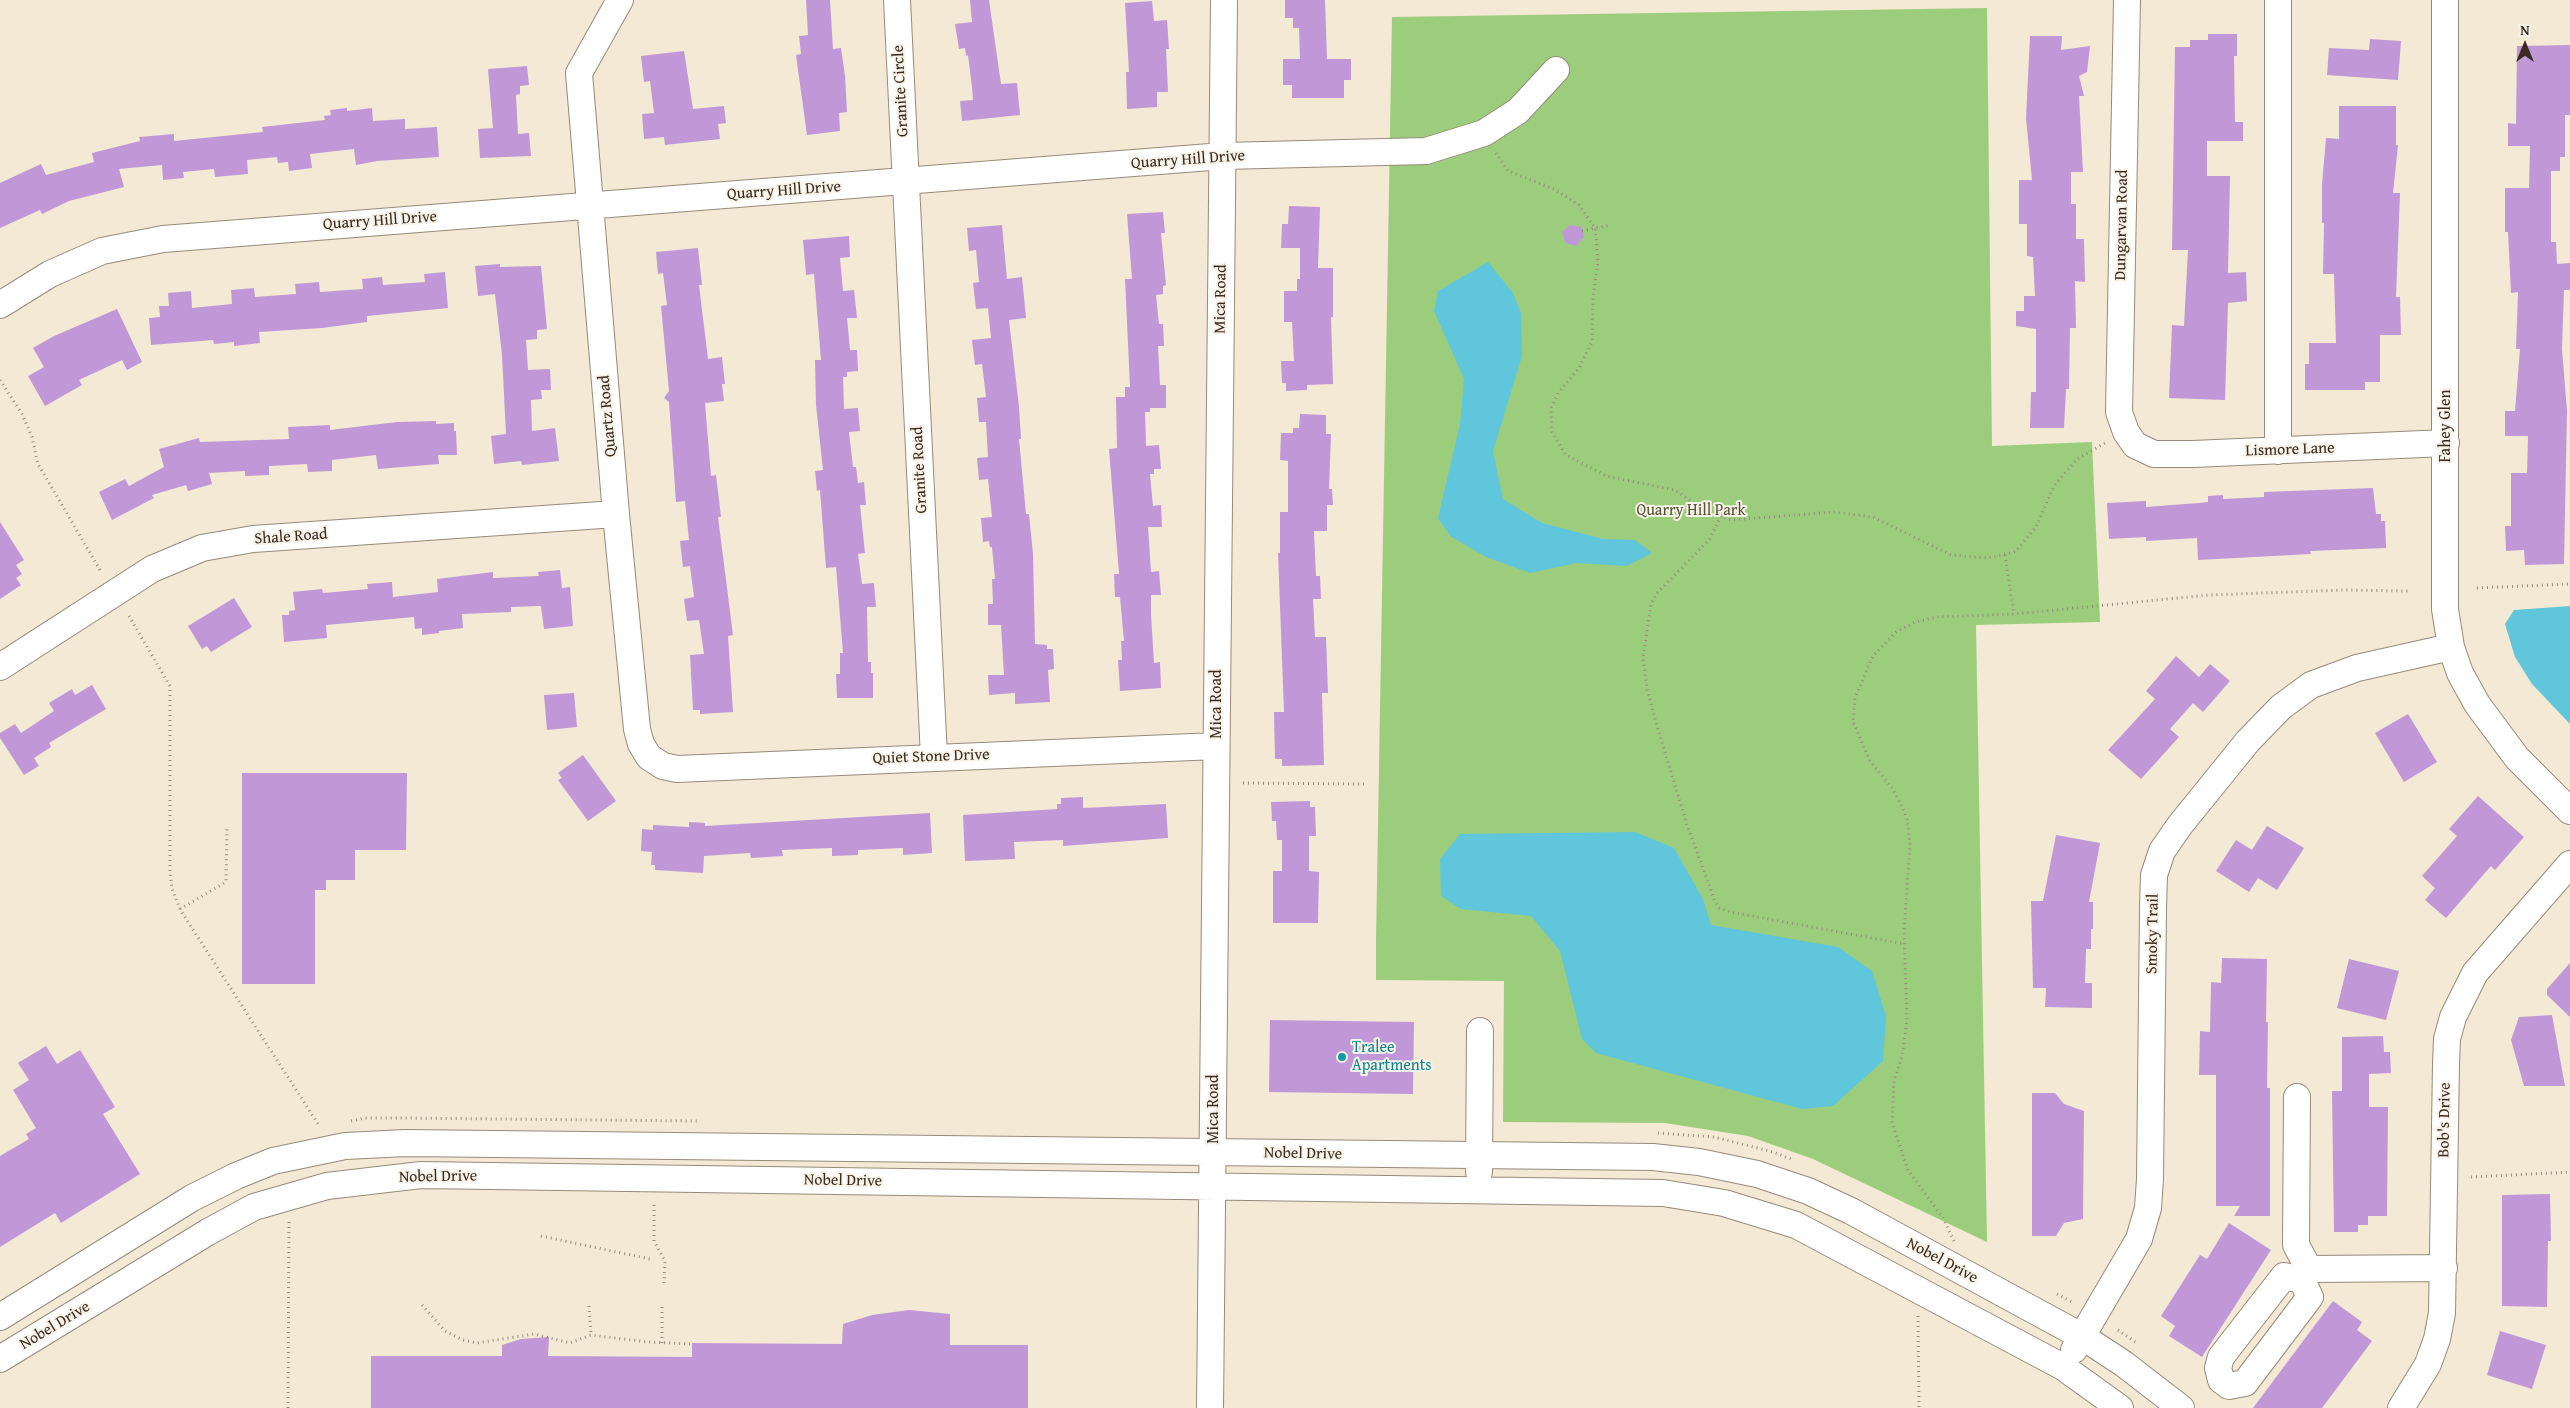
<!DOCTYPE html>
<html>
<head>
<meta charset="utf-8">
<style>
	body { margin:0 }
	#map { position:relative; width:2570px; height:1408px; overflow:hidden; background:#f3e9d5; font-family:"Gentium Book Plus",serif }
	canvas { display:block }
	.north { position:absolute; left:2500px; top:20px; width:50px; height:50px; -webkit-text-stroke:4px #f7f3e8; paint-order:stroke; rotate:0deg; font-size:14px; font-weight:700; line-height:20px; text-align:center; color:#3b2a1e }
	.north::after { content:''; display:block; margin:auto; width:18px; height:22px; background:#3b2a1e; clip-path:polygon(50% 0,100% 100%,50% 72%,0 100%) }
</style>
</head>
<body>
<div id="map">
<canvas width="2570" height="1408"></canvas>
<div class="north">N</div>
</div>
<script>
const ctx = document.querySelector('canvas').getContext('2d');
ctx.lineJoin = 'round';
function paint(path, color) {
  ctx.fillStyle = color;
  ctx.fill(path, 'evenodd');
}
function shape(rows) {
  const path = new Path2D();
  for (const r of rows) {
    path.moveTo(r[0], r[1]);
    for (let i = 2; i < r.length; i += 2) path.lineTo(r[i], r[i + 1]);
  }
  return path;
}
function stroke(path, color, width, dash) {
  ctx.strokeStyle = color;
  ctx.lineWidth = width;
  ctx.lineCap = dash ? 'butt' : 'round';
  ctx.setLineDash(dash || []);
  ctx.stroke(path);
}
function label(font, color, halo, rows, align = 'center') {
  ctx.font = font + ' "Gentium Book Plus",serif';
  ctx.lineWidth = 4;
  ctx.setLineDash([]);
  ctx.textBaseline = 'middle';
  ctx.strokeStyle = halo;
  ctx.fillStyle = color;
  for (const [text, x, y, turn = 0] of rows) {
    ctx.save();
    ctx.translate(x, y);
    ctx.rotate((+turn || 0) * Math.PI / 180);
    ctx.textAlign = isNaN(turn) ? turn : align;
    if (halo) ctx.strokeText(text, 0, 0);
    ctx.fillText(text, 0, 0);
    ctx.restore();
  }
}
paint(shape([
	[1987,8,1992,446,2092,442,2100,622,1976,625,1987,1242,1813,1159,1748,1136,1665,1123,1503,1122,1504,981,1376,980,1376,940,1392,17]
]), '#9ccd7d');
paint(shape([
	[1488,262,1513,293,1521,313,1522,356,1493,451,1503,499,1542,523,1603,539,1635,540,1652,553,1627,566,1576,563,1530,573,1486,557,1450,536,1438,518,1460,424,1464,379,1434,311,1438,291],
	[2570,606,2570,724,2532,684,2515,657,2505,624,2514,610],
	[1635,832,1674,848,1703,899,1711,925,1838,947,1872,971,1886,1016,1883,1061,1833,1106,1802,1109,1596,1053,1582,1039,1560,951,1531,916,1461,909,1441,896,1440,859,1460,834]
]), '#5fc6dc');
paint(shape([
	[806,0,830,0,833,49,841,48,845,76,847,112,839,113,840,131,807,135,796,55,801,54,799,36,808,35],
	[970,0,989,0,1001,84,1017,83,1020,115,962,121,960,101,973,100,972,87,968,55,966,56,965,48,959,49,955,24,972,22],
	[1285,0,1325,0,1327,59,1351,59,1351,80,1344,80,1344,98,1292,98,1292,85,1283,85,1283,59,1300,59,1299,28,1293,28,1293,18,1285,18],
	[1152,1,1154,21,1167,20,1169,49,1166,49,1168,92,1157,92,1157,107,1127,109,1126,72,1129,72,1125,3],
	[2208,34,2237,34,2237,56,2234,56,2235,122,2243,122,2243,141,2207,141,2207,176,2230,176,2228,273,2246,272,2247,301,2228,303,2225,400,2169,398,2172,325,2184,326,2188,250,2172,250,2175,47,2190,47,2190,40,2208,40],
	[2030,36,2062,36,2061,50,2090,46,2087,72,2079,76,2084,96,2079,96,2083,172,2071,172,2071,204,2076,204,2076,239,2084,239,2085,282,2075,281,2076,328,2070,328,2069,389,2066,389,2064,428,2030,428,2031,392,2036,392,2036,329,2016,326,2016,311,2024,311,2024,296,2035,296,2033,257,2027,256,2027,224,2019,224,2019,180,2032,180,2026,118],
	[2370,39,2401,41,2398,80,2327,75,2329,48,2369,50],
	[2570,45,2570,115,2565,115,2565,157,2560,157,2560,171,2551,171,2551,242,2556,242,2557,264,2570,263,2570,290,2564,290,2562,349,2567,411,2564,564,2525,565,2524,550,2506,551,2505,526,2511,526,2511,473,2527,473,2528,436,2505,436,2505,411,2515,411,2520,349,2516,349,2518,292,2511,293,2508,232,2505,232,2505,188,2529,188,2530,146,2508,146,2508,123,2516,124,2517,46],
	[684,51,693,109,724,106,726,123,718,124,720,139,665,145,664,137,644,139,642,114,654,113,650,81,644,82,641,56],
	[527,66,529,85,520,86,520,94,516,95,518,134,529,133,531,156,480,158,478,129,493,128,488,69],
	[2339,106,2396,106,2396,145,2398,145,2393,193,2400,193,2396,297,2400,297,2401,335,2380,335,2380,382,2365,382,2365,390,2305,390,2305,364,2309,364,2309,343,2336,343,2334,274,2323,274,2324,223,2322,223,2322,185,2326,138,2339,139],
	[347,108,347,111,372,108,373,121,405,119,405,129,437,127,439,157,377,161,356,165,354,149,310,154,312,168,289,171,288,162,278,163,277,157,247,160,248,174,215,177,214,169,183,172,184,178,163,180,162,165,119,169,124,187,69,201,42,214,40,210,0,228,0,183,41,164,46,175,94,162,92,153,140,141,139,137,174,134,174,141,263,132,262,127,325,120,324,116,331,115,330,110],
	[1289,206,1320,207,1318,268,1333,268,1333,317,1331,317,1333,384,1307,385,1307,390,1286,391,1286,383,1282,383,1281,361,1294,361,1292,322,1284,322,1284,291,1297,291,1297,279,1300,279,1300,248,1281,248,1282,224,1288,224],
	[1163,212,1165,233,1161,233,1166,285,1163,286,1163,294,1156,295,1159,324,1163,324,1164,346,1158,346,1160,385,1166,385,1166,408,1150,408,1150,412,1145,412,1146,446,1159,445,1161,469,1154,469,1154,474,1150,474,1153,506,1161,505,1162,527,1148,527,1151,572,1159,571,1161,595,1151,595,1151,614,1154,663,1160,662,1161,688,1120,691,1118,660,1122,660,1121,641,1124,641,1120,597,1115,597,1114,574,1119,574,1109,449,1117,448,1116,397,1125,397,1125,387,1130,387,1125,279,1132,279,1127,214],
	[1002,225,1007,279,1022,277,1026,318,1009,320,1019,407,1021,439,1019,439,1026,514,1029,514,1033,554,1035,644,1047,645,1047,649,1053,649,1054,669,1048,670,1050,702,1015,704,1015,693,989,695,988,675,1004,675,1001,625,988,625,988,604,993,604,992,579,995,579,992,547,990,547,989,541,983,542,981,518,992,517,988,479,979,480,977,458,988,457,986,422,979,422,977,398,986,397,982,364,975,365,972,340,991,338,988,308,976,309,973,283,979,282,976,250,969,251,967,228],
	[1570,225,1581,227,1584,237,1576,246,1565,243,1562,232],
	[849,236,850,257,840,258,843,291,854,290,857,318,847,318,850,350,857,350,858,371,847,372,847,377,843,377,844,409,858,408,860,431,849,432,853,467,856,467,858,483,864,482,866,505,860,505,865,553,858,554,862,584,874,583,876,607,867,607,868,662,871,662,871,673,873,673,873,698,837,698,836,674,840,674,840,653,843,653,836,567,826,568,820,490,817,491,815,471,823,470,816,405,815,360,821,360,814,274,806,275,803,240],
	[698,248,702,285,699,285,708,359,722,357,725,384,722,384,724,401,705,403,711,476,716,475,721,517,718,517,733,635,728,636,733,712,700,714,700,710,693,710,690,655,704,654,699,620,687,621,684,599,694,597,690,566,683,567,680,541,689,540,685,501,676,502,669,402,664,398,669,391,661,306,667,305,663,273,658,274,656,252],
	[500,264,500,267,541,266,547,329,537,330,537,339,526,340,528,370,550,369,551,390,541,390,542,399,531,400,532,431,555,428,559,461,522,465,521,461,494,464,491,436,506,434,502,355,495,294,478,296,475,266],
	[445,272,448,308,367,316,367,322,322,328,259,332,260,343,234,346,234,342,214,344,213,340,151,345,149,318,160,317,159,306,169,306,168,293,191,291,192,308,232,304,231,290,254,288,255,297,296,294,295,284,319,282,320,292,363,289,362,279,382,277,383,285,425,282,424,274],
	[117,309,142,362,127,370,122,360,79,380,82,385,45,406,28,376,44,367,33,348,54,336],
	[1300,414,1326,415,1326,434,1331,434,1329,489,1332,489,1333,505,1327,505,1327,531,1314,531,1316,576,1320,576,1321,599,1313,599,1315,637,1326,637,1328,693,1322,693,1324,765,1282,766,1282,759,1275,759,1274,712,1284,712,1278,553,1280,553,1280,512,1288,512,1288,461,1280,460,1281,433,1293,433,1293,428,1299,428],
	[436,421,436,424,454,423,454,431,456,431,457,455,438,455,439,464,378,469,376,455,332,460,332,471,308,472,307,464,269,466,269,475,245,476,245,471,209,473,212,484,188,491,186,485,152,495,154,498,112,520,99,492,125,479,129,486,164,467,159,449,199,438,200,442,289,439,288,427,330,425,330,430,397,422],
	[2373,488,2376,514,2381,514,2381,521,2385,521,2386,548,2310,551,2311,554,2198,560,2197,538,2146,541,2146,537,2109,539,2107,503,2146,501,2146,507,2199,503,2208,502,2208,496,2223,495,2223,499,2264,497,2264,492],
	[0,522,24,560,16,565,22,574,16,578,21,585,0,599],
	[560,570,562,588,570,587,573,626,544,629,541,606,511,607,511,612,462,614,463,628,439,631,439,633,422,635,422,628,415,629,414,617,326,625,327,638,284,642,282,615,289,615,289,611,295,610,293,592,322,589,323,593,368,589,367,584,392,582,393,597,438,592,437,579,493,572,493,578,539,576,538,572],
	[234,598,252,627,211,652,207,646,202,649,188,626],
	[2176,656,2199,677,2210,664,2230,681,2203,712,2193,703,2170,729,2179,737,2141,779,2108,750,2155,699,2146,691],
	[92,685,106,709,49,743,51,747,34,758,39,766,24,775,0,738,0,733,15,724,21,733,54,711,49,703,72,689,75,695],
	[574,693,577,727,547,730,544,695],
	[2408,714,2437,762,2404,782,2375,733],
	[583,755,616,801,588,821,558,780,562,778,558,773],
	[242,773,407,773,406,850,355,850,355,880,326,880,326,890,315,890,315,984,242,984],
	[2478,796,2524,837,2495,870,2491,866,2446,918,2425,900,2435,888,2422,876,2457,836,2449,829],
	[1083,797,1083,808,1166,804,1168,838,1063,846,1063,840,1014,842,1015,859,965,861,963,815,1057,809,1057,804,1061,804,1061,798],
	[1310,801,1310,807,1315,807,1316,836,1309,836,1309,871,1319,872,1318,923,1273,923,1273,871,1282,871,1282,840,1277,840,1276,821,1272,821,1271,802],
	[930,813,932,853,903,855,903,848,858,850,858,855,832,856,832,848,782,850,783,856,751,858,750,853,704,856,703,873,655,870,655,865,651,865,652,852,641,851,642,829,653,830,653,825,689,827,689,822,705,823,705,826],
	[2267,826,2304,848,2277,890,2258,878,2249,892,2216,871,2236,840,2252,850],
	[2056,835,2100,843,2089,902,2093,902,2093,929,2091,929,2091,949,2086,949,2085,983,2092,983,2092,1008,2045,1007,2046,988,2033,988,2031,901,2043,901],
	[2222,958,2267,959,2266,1022,2268,1022,2267,1088,2270,1088,2270,1216,2234,1216,2240,1206,2216,1206,2216,1075,2199,1075,2200,1031,2210,1032,2211,982,2221,983],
	[2349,959,2399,971,2386,1020,2337,1008],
	[2570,963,2570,1017,2547,995,2547,989],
	[2552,1015,2565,1086,2524,1086,2511,1040,2519,1017],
	[1270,1020,1414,1022,1413,1094,1269,1092],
	[2383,1036,2384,1052,2390,1052,2391,1073,2369,1074,2369,1107,2388,1107,2387,1216,2368,1216,2368,1225,2358,1225,2358,1232,2334,1232,2332,1091,2342,1091,2342,1037],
	[46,1046,57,1064,80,1050,115,1107,103,1114,140,1174,61,1223,55,1213,0,1247,0,1156,29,1139,26,1134,36,1128,13,1090,29,1080,18,1063],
	[2032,1093,2055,1093,2064,1104,2084,1111,2083,1219,2064,1223,2056,1236,2032,1236],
	[2550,1194,2551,1241,2548,1241,2547,1307,2502,1306,2502,1195],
	[2229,1223,2271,1250,2202,1357,2169,1336,2175,1326,2161,1316,2200,1255,2207,1259],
	[2333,1301,2362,1322,2357,1330,2372,1341,2322,1408,2253,1408],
	[909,1310,950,1314,950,1345,1028,1345,1028,1408,371,1408,371,1356,502,1356,502,1345,521,1339,549,1337,548,1356,692,1357,692,1343,842,1344,843,1324,872,1315],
	[2500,1331,2546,1345,2532,1389,2487,1375]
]), '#c098d7');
const minor = shape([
	[620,0,579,73,616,514,637,729,641,744,649,757,663,766,677,769,1216,746],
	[897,0,934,757],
	[2127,0,2119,412,2126,432,2135,445,2154,454,2193,454,2446,443],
	[2445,0,2445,609,2451,647,2460,673,2477,704,2517,758,2570,811],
	[0,305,50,274,102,251,163,239,1223,156,1426,151,1484,133,1518,111,1556,70],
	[2278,451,2278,0],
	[0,667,152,569,202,548,253,539,616,514],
	[2297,1097,2296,1245,2309,1269,2444,1268],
	[1479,1172,1480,1031],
	[2302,1280,2310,1297,2245,1383,2229,1386,2221,1380,2218,1368,2221,1357,2284,1276,2302,1280,2309,1269],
	[0,1317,192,1198,236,1176,273,1161,345,1146,406,1143,1653,1157,1699,1162,1757,1174,1808,1191,1851,1211,2083,1337,2124,1364,2181,1408],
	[2074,1350,2139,1239,2148,1208,2150,1179,2153,908,2154,875,2162,851,2180,825,2248,741,2281,707,2311,685,2357,668,2451,647],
	[0,1359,208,1232,254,1207,327,1186,421,1175,1663,1193,1724,1203,1796,1225,2063,1367,2120,1408],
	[1210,1408,1224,0],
	[2401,1408,2428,1364,2437,1339,2442,1313,2446,1064,2447,1039,2453,1017,2475,973,2570,864]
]);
stroke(minor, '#978a7a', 28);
stroke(shape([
	[1496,153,1508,171,1554,189,1579,205,1595,228,1598,262,1593,297,1592,342,1579,368,1559,392,1551,408,1552,432,1565,454,1606,476,1675,490,1701,508,1731,520,1834,512,1873,517,1951,555,1988,558,2015,552,2036,527,2054,486,2077,459,2107,442],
	[1582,231,1610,225],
	[0,380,22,414,32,437,38,464,100,570],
	[1721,516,1709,540,1657,593,1651,604,1643,658,1647,689,1657,726,1687,825,1715,901,1719,908,1730,912,1905,944],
	[2005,555,2014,614],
	[2477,588,2570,584],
	[129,616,170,686,170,872,172,889,181,911,320,1127],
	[1243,783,1364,784],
	[180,909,226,882,227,828],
	[351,1121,365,1118,401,1118,697,1121],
	[1658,1133,1714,1137,1773,1152,1794,1160],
	[2471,1177,2570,1172],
	[654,1205,654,1241,665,1261,664,1283],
	[541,1236,650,1259],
	[1954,1241,1943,1218,1908,1170,1892,1122,1894,1081,1902,1056,1907,1021,1904,933,1910,844,1907,819,1903,809,1893,789,1870,761,1853,722,1855,698,1873,656,1896,632,1915,622,1937,617,2014,614,2209,595,2344,590,2409,591],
	[2057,1294,2072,1302],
	[422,1305,445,1331,463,1340,477,1343,534,1334,570,1343,591,1335,648,1342,692,1344],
	[589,1306,591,1335],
	[1918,1316,1919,1408],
	[2118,1330,2138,1344],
	[662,1343,662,1307],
	[288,1408,289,1220]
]), '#978a7a', 3, [1, 4]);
stroke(minor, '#fff', 26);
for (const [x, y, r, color] of [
	[1342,1057,5,"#0f9aa8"]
]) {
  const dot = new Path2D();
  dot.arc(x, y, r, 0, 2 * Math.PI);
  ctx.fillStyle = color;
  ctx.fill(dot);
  stroke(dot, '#f7f3e8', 2);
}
label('16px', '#3b2a1e', '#f7f3e8', [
	["Granite Circle",901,91,-93],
	["Quarry Hill Drive",1188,160,-4],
	["Quarry Hill Drive",784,191,-4],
	["Quarry Hill Drive",380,221,-4],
	["Dungarvan Road",2122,225,-89],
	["Mica Road",1221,299,-89],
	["Quartz Road",608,416,-95],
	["Fahey Glen",2446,426,-90],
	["Lismore Lane",2290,450,-2],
	["Granite Road",920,470,-93],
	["Shale Road",291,537,-4],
	["Mica Road",1217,704,-90],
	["Quiet Stone Drive",931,757,-2],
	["Smoky Trail",2153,934,-89],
	["Mica Road",1214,1109,-90],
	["Bob's Drive",2445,1120,-89],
	["Nobel Drive",1303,1154,1],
	["Nobel Drive",438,1177,-1],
	["Nobel Drive",843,1181,1],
	["Nobel Drive",1942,1261,28],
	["Nobel Drive",55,1326,-31]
]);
label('16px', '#535336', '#f7f3e8', [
	["Quarry Hill Park",1691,511]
]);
label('16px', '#0d838f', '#f7f3e8', [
	["Tralee",1352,1048],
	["Apartments",1352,1066]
], 'left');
</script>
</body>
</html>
